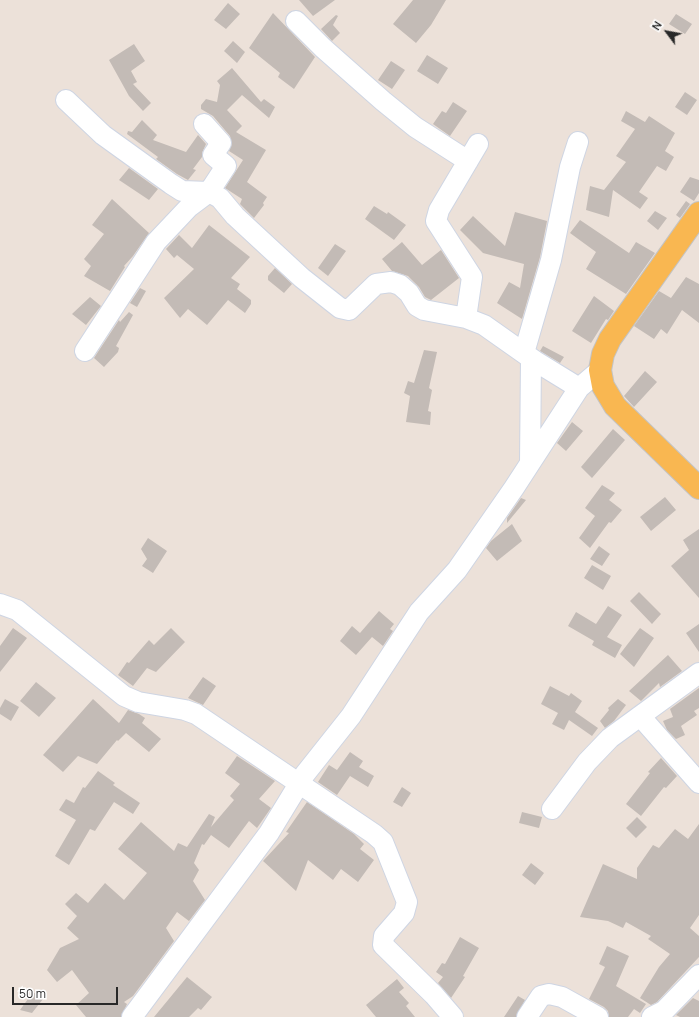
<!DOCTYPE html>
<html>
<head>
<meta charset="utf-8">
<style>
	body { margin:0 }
	#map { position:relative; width:699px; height:1017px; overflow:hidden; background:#ece1d9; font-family:Manrope,sans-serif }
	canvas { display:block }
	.north { position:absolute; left:647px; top:12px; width:40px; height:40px; -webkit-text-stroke:3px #fff; paint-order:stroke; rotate:302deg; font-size:11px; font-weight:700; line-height:16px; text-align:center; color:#282828 }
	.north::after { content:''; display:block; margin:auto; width:14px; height:18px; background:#282828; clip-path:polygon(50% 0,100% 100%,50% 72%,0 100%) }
	.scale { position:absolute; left:12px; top:987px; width:106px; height:18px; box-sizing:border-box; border:2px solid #282828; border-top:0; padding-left:5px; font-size:12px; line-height:14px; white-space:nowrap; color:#282828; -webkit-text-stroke:3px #fff; paint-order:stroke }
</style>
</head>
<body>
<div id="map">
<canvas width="699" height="1017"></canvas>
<div class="north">N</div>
<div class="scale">50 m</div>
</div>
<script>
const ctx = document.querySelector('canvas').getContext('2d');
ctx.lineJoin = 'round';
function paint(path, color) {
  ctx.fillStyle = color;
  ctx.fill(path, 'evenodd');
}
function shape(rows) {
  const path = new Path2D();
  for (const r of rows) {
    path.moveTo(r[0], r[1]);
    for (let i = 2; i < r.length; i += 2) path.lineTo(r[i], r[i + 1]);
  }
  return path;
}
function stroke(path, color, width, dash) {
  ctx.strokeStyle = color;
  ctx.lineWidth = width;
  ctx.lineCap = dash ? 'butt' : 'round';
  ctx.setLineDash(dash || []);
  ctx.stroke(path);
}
paint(shape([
	[299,0,335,0,313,16],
	[413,0,446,0,431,25,416,43,393,24],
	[228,3,240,14,226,29,214,20],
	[273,13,315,57,294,89,278,77,280,73,249,48],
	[676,14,692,24,685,34,669,24],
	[336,15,338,16,333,25,340,33,332,41,321,29],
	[233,41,245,52,237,63,224,51],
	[134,44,145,61,131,71,137,82,133,84,151,103,143,111,129,96,109,60],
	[427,55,448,68,438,84,417,71],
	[391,61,405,70,392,89,378,80],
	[232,68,261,102,264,99,275,107,269,118,242,95,227,110,242,126,236,132,266,150,247,182,267,197,263,203,264,205,254,218,240,204,242,199,225,188,243,160,229,151,232,144,230,136,213,116,201,109,201,105,206,99,217,102,220,85,217,81],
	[685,92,697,100,687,115,675,107],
	[453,102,467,111,450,136,433,124,442,111,446,113],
	[626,111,645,122,649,116,675,133,665,151,674,157,666,171,657,166,639,192,648,198,640,209,613,190,609,217,586,210,590,186,604,190,626,162,616,156,635,129,621,121],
	[142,120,157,135,153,140,186,152,198,135,206,144,202,153,202,157,193,169,196,170,188,180,177,174,156,159,158,157,127,134,128,131,132,132],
	[129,168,158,189,149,200,119,180],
	[690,177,699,180,699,193,694,201,680,192],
	[112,199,149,233,133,256,124,266,125,267,110,291,84,276,91,266,84,259,104,234,92,225],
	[686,201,690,204,680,218,676,215],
	[374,206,387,214,388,212,406,225,394,240,365,219],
	[655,211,667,218,658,230,647,221],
	[515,212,547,221,540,257,522,319,497,303,509,282,520,288,524,264,483,253,460,230,473,216,505,246],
	[580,220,629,253,636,242,655,253,626,294,586,269,596,252,570,233],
	[209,225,250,257,231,278,240,284,237,289,251,300,251,304,245,313,228,300,207,325,188,309,180,318,164,298,194,269,177,255,174,258,166,249,179,235,192,248],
	[402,242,422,265,441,250,459,278,431,300,425,297,419,287,408,276,392,271,382,259],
	[335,244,346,251,328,276,318,268],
	[275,268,292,284,284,293,268,280,268,276],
	[686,277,699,284,699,323,682,310,667,334,661,329,654,339,634,326,659,291,671,298],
	[140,288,146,291,137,307,130,303],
	[594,296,614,311,608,320,606,319,591,343,572,331],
	[90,297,101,306,86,325,72,314],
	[129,312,133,315,116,346,119,348,118,352,104,367,94,358,119,320,120,322],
	[543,346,564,357,560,363,540,351],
	[424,350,437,352,429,388,432,390,428,411,431,412,430,425,406,422,410,396,404,393,408,381,414,383],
	[645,371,657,382,634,407,624,396],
	[572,422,583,431,566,451,557,443],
	[613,429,625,440,592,478,581,467],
	[602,485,615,493,609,500,622,510,611,523,609,522,590,548,579,538,595,516,585,508],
	[665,497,676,510,651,531,640,517],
	[521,498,526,500,507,523,507,518],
	[512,524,522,541,497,561,486,548,491,541],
	[699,529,699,598,671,566,689,550,683,540],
	[148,538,167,551,153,573,142,566,147,559,141,549],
	[599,546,610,554,602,566,590,559],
	[592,565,611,576,603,590,584,578],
	[639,592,661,614,652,624,630,601],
	[608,606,622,615,607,637,622,645,615,658,592,645,594,641,568,626,576,612,596,624],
	[379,611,394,624,390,629,393,631,383,646,372,637,356,655,340,641,352,626,360,633],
	[699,624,699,652,686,633],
	[13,628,27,638,0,672,0,646],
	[171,628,185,642,156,672,147,668,133,686,118,675,127,662,129,663,149,640,154,645],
	[640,628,654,638,634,667,620,654],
	[668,655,682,671,660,687,659,683,641,701,629,691],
	[203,677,216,686,203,705,188,698],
	[36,682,56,698,39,717,20,701],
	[550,686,569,696,571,693,582,701,575,712,598,728,592,736,569,720,564,730,552,724,558,713,541,704],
	[699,688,699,708,694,711,697,715,681,726,685,735,676,739,667,730,663,721,673,717,670,709],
	[5,699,19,707,11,721,0,714,0,708],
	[93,699,119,723,128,710,139,714,145,718,142,723,161,739,149,752,126,733,118,741,117,740,97,764,78,756,63,772,43,755],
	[618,699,626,705,614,721,605,728,600,721,609,710,608,708],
	[350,752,363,761,359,767,374,776,368,787,350,776,337,795,318,782,329,765,337,770],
	[237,756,275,781,259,799,271,808,257,828,249,821,229,848,211,835,204,845,202,844,194,863,199,870,193,881,205,900,189,921,177,912,166,928,174,941,133,996,124,1002,127,1004,121,1017,86,1017,76,1005,89,993,72,970,57,982,47,970,60,948,79,939,67,928,77,916,65,904,76,893,88,903,105,883,124,900,147,873,118,849,141,822,174,851,178,843,187,847,209,814,215,817,211,827,234,800,230,796,240,784,225,773],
	[661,758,677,776,666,788,664,787,641,816,626,804,650,773,648,772],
	[98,771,115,783,113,785,140,803,133,814,114,802,95,831,90,829,69,865,55,856,76,820,59,810,66,799,74,803,83,787,85,788],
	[402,787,411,793,402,807,393,802],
	[307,802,354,834,364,844,360,849,374,860,358,882,341,869,333,880,308,860,296,891,263,861,289,833,286,832],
	[522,812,542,817,539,828,519,823],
	[637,817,647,827,636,838,626,828],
	[699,824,699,915,690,928,699,936,699,957,657,1002,651,1005,640,998,659,967,670,954,648,939,651,936,626,922,623,928,608,921,580,917,603,864,637,879,637,868,653,845,659,848,675,829,688,839],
	[531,863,544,873,535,885,522,875],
	[460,937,479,948,463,976,465,977,451,998,438,983,443,977,436,972,442,963,445,964],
	[607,946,629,956,616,986,646,1004,640,1013,634,1009,628,1017,609,1017,608,1011,604,1007,589,999,605,967,599,964],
	[187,977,212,997,201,1010,198,1008,189,1017,154,1017],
	[397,979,404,988,399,992,409,1003,406,1006,415,1017,376,1017,366,1005],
	[33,992,43,999,32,1013,20,1010],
	[518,996,525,1000,516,1017,504,1017],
	[693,998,699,1001,699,1017,680,1017,676,1015]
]), '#c3bbb6');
const minor = shape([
	[296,21,323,48,383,101,415,127,468,161],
	[66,100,103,135,171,184,182,191,209,192,220,198,235,216,302,278,340,308,349,310,376,284,391,282,400,285,409,293,417,306,424,310,466,318,484,325,535,361,579,388],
	[466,318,472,277,436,221,439,210,478,144],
	[85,351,156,242,189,207,209,192,226,166,213,155,221,143,204,124],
	[524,353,551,260,570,167,578,142],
	[530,463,531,358],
	[0,604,17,610,124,696,138,702,185,710,196,714,374,834,383,842,407,902,404,913,384,936,383,945,434,995,453,1017],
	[640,716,699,783],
	[552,809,587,762,610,738,699,673],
	[132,1017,269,833,305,774,351,716,419,612,457,570,514,488,579,388,600,370],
	[527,1017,541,996,549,994,562,997,598,1017],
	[652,1017,664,1011,699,975]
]);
const major = shape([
	[699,213,610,339,603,354,600,370,603,386,615,406,699,488]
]);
stroke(minor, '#ced5e3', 22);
stroke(major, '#c3c3c3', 24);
stroke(minor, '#fff', 20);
stroke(major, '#f9b751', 22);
</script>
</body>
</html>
